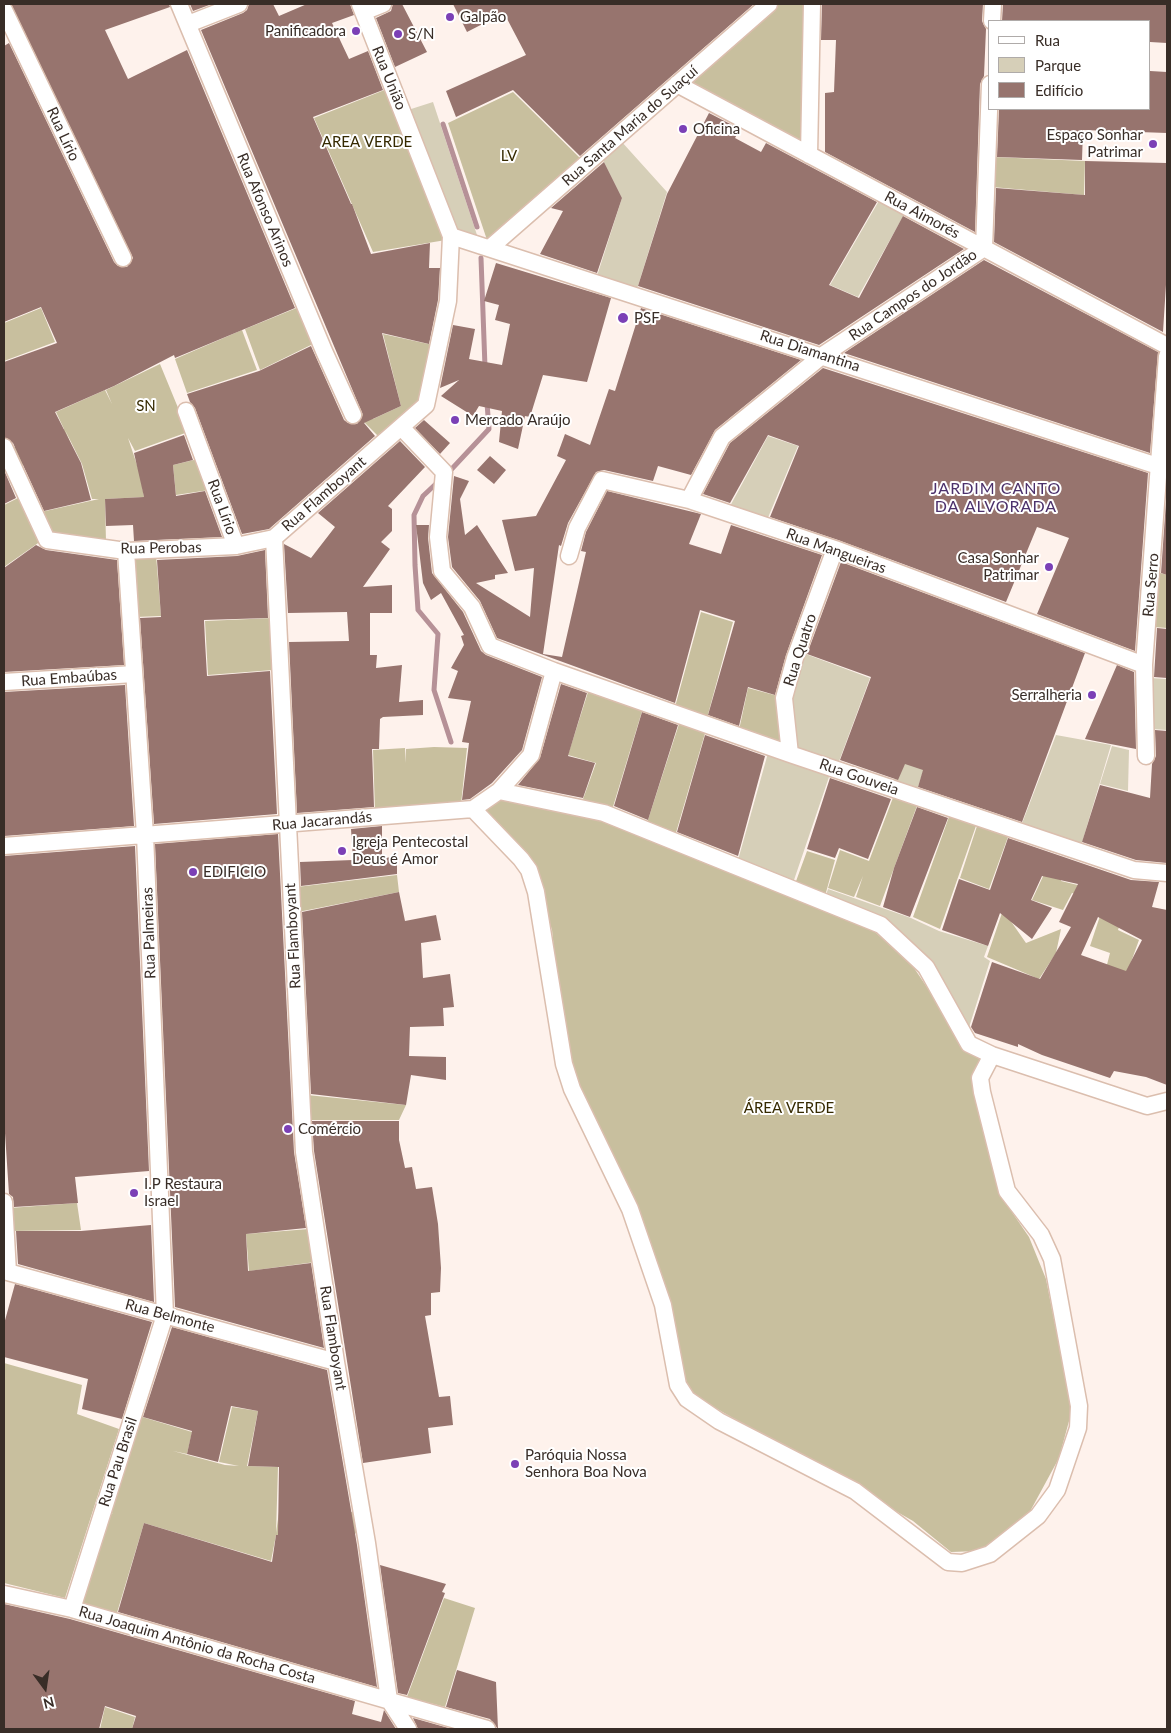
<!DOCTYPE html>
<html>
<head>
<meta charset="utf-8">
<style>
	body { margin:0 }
	#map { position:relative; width:1171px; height:1733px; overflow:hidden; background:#fef2ec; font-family:Lato,sans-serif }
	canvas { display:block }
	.frame { position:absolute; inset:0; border:5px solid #382d27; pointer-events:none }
	.legend { position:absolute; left:988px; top:20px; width:162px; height:90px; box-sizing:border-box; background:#fff; border:1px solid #afaba9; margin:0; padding:6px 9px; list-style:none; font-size:15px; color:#382d27 }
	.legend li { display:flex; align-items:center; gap:10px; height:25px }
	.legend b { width:25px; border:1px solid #afaba9 }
	.north { position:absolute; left:20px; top:1663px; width:50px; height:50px; -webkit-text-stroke:4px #fff; paint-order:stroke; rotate:166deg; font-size:14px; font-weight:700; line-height:20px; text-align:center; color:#382d27 }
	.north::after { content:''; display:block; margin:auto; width:18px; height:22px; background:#382d27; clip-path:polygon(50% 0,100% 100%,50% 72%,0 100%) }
</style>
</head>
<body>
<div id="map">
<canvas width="1171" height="1733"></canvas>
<div class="frame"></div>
<ul class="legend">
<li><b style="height:6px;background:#fff"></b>Rua</li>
<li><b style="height:14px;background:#d6cfb8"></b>Parque</li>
<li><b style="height:14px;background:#97746e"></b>Edifício</li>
</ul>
<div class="north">N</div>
</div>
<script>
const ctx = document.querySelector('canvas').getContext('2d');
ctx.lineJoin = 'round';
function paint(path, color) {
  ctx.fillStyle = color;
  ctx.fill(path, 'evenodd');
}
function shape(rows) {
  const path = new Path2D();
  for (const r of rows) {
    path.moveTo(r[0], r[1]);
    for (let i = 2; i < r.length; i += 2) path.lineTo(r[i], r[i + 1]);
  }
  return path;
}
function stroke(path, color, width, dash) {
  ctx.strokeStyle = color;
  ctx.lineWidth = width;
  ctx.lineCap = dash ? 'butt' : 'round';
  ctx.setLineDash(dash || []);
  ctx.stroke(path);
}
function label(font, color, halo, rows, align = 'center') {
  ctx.font = font + ' Lato,sans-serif';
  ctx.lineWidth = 4;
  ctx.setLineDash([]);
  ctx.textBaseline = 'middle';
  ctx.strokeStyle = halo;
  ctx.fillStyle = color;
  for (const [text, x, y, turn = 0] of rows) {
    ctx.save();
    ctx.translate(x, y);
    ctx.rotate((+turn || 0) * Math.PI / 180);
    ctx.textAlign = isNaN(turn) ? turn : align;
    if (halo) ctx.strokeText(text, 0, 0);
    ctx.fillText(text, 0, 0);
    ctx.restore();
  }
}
paint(shape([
	[433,102,478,238,456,231,408,110],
	[621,141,667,192,637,289,597,276,622,198,602,158],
	[880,199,905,213,858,297,830,285],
	[768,436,798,446,767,520,729,508],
	[803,653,870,678,838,764,795,749,789,699],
	[1150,678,1167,679,1167,730,1152,729],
	[923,692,947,699,917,790,894,782],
	[1056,735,1111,745,1081,846,1021,826],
	[1112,746,1129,750,1128,791,1100,784],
	[768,753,830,774,793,883,738,860],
	[828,889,911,918,939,931,988,946,984,957,990,961,966,1037,933,961,887,922,826,895]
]), '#d6cfb8');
paint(shape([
	[777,4,806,4,803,147,691,83],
	[387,89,446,240,373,252,314,118],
	[513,92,582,160,487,240,448,123],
	[993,157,1085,161,1084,195,992,187],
	[299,307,315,343,260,370,245,329],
	[41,308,55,342,4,361,4,323],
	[242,330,257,370,187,393,175,359],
	[383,334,433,345,420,402,379,437,360,418,353,424,350,419,368,412,373,419,401,406],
	[160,364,188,432,135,451,128,438,140,474,144,497,105,499,106,542,51,535,41,512,99,499,92,499,82,464,65,430,73,449,19,466,11,448,64,429,56,412,105,390,112,404,106,390],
	[198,459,209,490,176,495,173,465],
	[20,497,41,541,4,567,4,505],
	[156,555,161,616,136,617,132,556],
	[1157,572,1167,575,1167,628,1154,627],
	[701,612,733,622,707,718,675,707],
	[272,618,273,670,208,675,205,621],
	[748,688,778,696,783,745,739,730],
	[589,689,643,708,612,810,582,802,596,763,568,755],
	[680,721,706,730,675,836,647,823],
	[434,747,467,748,461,804,375,811,373,750,405,748,405,763,406,749],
	[894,795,918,803,880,906,856,897,863,876,854,897,828,888,840,850,869,861],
	[503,796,591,814,874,931,912,965,943,1011,959,1044,984,1057,1003,1199,1029,1237,1046,1279,1072,1410,1059,1458,1027,1517,979,1551,951,1552,913,1521,691,1394,681,1365,672,1308,635,1204,575,1081,559,997,552,930,531,866,479,809],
	[950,814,977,823,940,929,913,917],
	[978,823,1009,834,989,889,960,878],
	[807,851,835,860,825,896,795,884],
	[1046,870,1062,876,1061,881,1090,888,1088,897,1072,893,1063,910,1032,900],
	[397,875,399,892,298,912,297,887],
	[1103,907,1124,912,1118,930,1139,940,1118,998,1101,988,1110,953,1090,946],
	[1003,910,1026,943,1061,929,1056,953,1039,979,987,957],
	[307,1095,406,1105,399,1120,309,1120],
	[77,1203,81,1230,12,1231,10,1208],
	[309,1229,315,1262,249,1271,246,1234],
	[4,1363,82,1385,77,1414,119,1429,65,1598,4,1583],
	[232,1407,258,1411,247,1466,278,1467,276,1533,279,1512,356,1512,359,1533,329,1537,276,1535,271,1561,144,1523,116,1616,79,1605,108,1513,113,1514,109,1512,139,1416,192,1432,187,1454,173,1451,225,1465,239,1466,219,1462],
	[444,1598,475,1608,445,1707,407,1697],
	[105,1707,135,1717,132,1729,100,1729]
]), '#c8bf9e');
stroke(shape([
	[443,124,477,227],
	[481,258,485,367],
	[448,473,489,429,487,403],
	[440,480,423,496,414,515,415,565,418,610,438,634,434,690,451,742]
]), '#b69197', 5);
paint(shape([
	[11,4,169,4,170,7,105,30,128,79,187,50,295,308,175,358,174,355,114,386,55,412,81,463,91,500,44,511,13,443,4,437,4,362,57,343,41,307,4,322,4,46,9,43,114,262,118,266,127,267,133,258],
	[190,4,212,4,193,11],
	[249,4,273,4,279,16,307,4,350,4,354,15,332,23,349,59,368,51,383,90,313,117,351,204,352,204,371,254,430,243,429,268,440,268,438,300,429,344,382,333,401,406,364,423,375,436,269,529,242,534,195,408,190,402,187,394,259,371,311,346,344,420,348,423,357,424,363,415,201,30,243,13,247,10],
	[393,4,402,4,427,52,395,67,376,18,391,11],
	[453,4,754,4,580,156,513,90,456,117,446,91,526,55,504,13,467,32],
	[822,4,983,4,982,21,986,29,984,76,980,84,975,232,825,152,825,93,834,92,836,40,821,40],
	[1003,4,1167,4,1167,43,1150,42,1150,21,1002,21],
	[1150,71,1167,72,1167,133,1083,130,1082,160,997,157,999,109,1150,109],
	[709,113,740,129,735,138,761,152,766,143,877,202,829,285,859,298,903,216,964,249,819,345,638,286,667,194],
	[1085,161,1167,163,1167,269,1163,332,994,242,996,188,1085,195],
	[604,162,622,198,597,273,540,254,563,211,551,208],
	[984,260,1158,352,1150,453,844,353],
	[496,263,611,298,587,382,543,375,530,417,525,416,518,449,499,442,502,411,479,406,473,416,441,396,459,380,440,388,453,325,475,329,469,359,502,365,510,324,495,320,499,305,484,301],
	[641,308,801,360,715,430,691,475,658,466,653,481,604,470,596,472,568,523,561,546,559,545,543,654,562,657,586,552,581,551,586,532,607,491,701,514,689,544,721,554,731,525,822,555,786,655,775,695,748,687,739,726,708,715,735,621,700,610,675,703,497,638,480,601,452,567,448,537,454,476,469,481,460,499,465,535,477,525,508,573,495,575,495,579,476,583,530,617,534,568,515,571,502,520,536,516,566,460,557,456,565,434,590,445,609,389,615,391],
	[823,368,1148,473,1135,651,1037,614,1069,538,1052,532,1037,527,1006,602,838,540,770,517,799,446,768,435,730,503,703,494,730,443],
	[424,420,450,443,440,454,415,428],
	[184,435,193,460,173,465,176,496,205,491,222,537,134,541,133,525,106,526,105,499,144,497,134,453],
	[400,441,425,467,388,506,392,509,392,531,381,542,390,549,363,587,392,585,392,613,370,613,370,655,377,655,376,668,402,665,399,702,423,700,423,715,383,717,380,719,379,749,372,749,374,807,297,813,289,642,349,641,347,612,288,613,284,544,311,558,335,527,318,513],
	[490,456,506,470,494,484,477,470],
	[4,470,16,498,4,504],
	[1167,487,1167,575,1161,573],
	[416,525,429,525,428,538,432,573,463,612,481,651,486,655,542,677,522,750,492,783,470,799,462,800,469,743,462,742,471,701,448,698,458,671,451,668,464,645,461,636,464,635,441,593,431,600,423,583],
	[36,545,46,550,117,560,124,665,4,672,4,568],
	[265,550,268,618,204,620,205,641,207,676,270,671,277,814,154,824,140,618,161,617,157,560,237,556],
	[841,562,1085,653,1022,822,918,787,923,770,905,764,898,780,840,760,871,677,807,654],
	[1157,628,1167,629,1167,678,1154,677],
	[1117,665,1134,672,1136,749,1085,739],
	[561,684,587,693,568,756,595,763,583,798,518,785,540,758],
	[125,685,134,826,4,836,4,692],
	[642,712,678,725,648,820,614,806],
	[1155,730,1167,731,1167,863,1136,860,1082,842,1100,785,1150,798,1152,764,1156,756],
	[705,735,765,756,738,856,677,832],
	[830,778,891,799,868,859,839,848,835,858,807,849],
	[917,807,948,818,910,917,883,907,894,868],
	[382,826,382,858,397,857,397,874,301,886,300,862,353,860,351,829],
	[278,834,294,1152,306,1228,246,1234,248,1271,311,1263,324,1348,175,1307,155,844],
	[1008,838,1131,880,1159,882,1152,907,1167,910,1167,1085,1146,1077,1114,1071,1110,1078,1042,1055,1018,1044,1018,1047,975,1033,971,1027,992,962,1040,979,1071,927,1059,922,1078,884,1042,876,1031,900,1052,908,1032,939,1000,913,988,946,942,930,959,879,990,890],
	[1098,917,1142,940,1126,971,1081,955],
	[135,846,149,1171,75,1177,78,1203,14,1207,13,1197,9,1194,4,1118,4,856],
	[399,892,405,921,436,915,441,940,421,943,423,978,450,974,454,1007,443,1008,444,1026,410,1027,409,1056,446,1057,446,1080,411,1075,406,1105,311,1094,302,912],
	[312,1121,399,1121,399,1140,405,1168,412,1167,416,1189,432,1187,438,1224,441,1268,440,1292,431,1293,431,1315,425,1316,439,1397,450,1396,453,1425,428,1428,431,1453,363,1463,314,1151],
	[151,1225,154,1302,18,1264,16,1231,81,1231],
	[15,1284,152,1322,122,1419,82,1409,88,1379,4,1357,4,1324],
	[172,1327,327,1370,357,1545,377,1687,118,1612,144,1523,272,1562,276,1535,278,1535,279,1467,248,1466,258,1411,231,1406,218,1462,187,1454,192,1431,143,1417],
	[380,1565,446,1584,442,1592,445,1593,407,1695,398,1693],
	[4,1604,70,1619,355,1701,352,1714,381,1722,384,1710,396,1729,132,1729,136,1716,105,1706,99,1729,4,1729],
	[457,1670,496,1682,498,1729,490,1719,446,1707],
	[413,1718,452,1729,418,1729]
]), '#97746e');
const minor = shape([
	[179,4,324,351,353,415],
	[360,4,451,236,448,301,426,405,274,538,304,1152,336,1362,367,1543,389,1700,408,1729],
	[4,10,123,258],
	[363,12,383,4],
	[992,21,993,4],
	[188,24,239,4],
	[677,84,1167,346],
	[809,155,812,4],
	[451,236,1167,469],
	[491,247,769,4],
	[186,411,236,546],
	[401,427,444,472,438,537,442,571,472,607,490,646,554,671,790,754,1134,870,1167,873],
	[4,447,47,540,126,551,236,546,274,538],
	[689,500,722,437,823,355,984,248,990,84],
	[569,556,577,528,602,480,689,500,835,549,1144,665],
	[4,682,134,674],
	[790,754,784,698,795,658,835,549],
	[1146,756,1144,665,1167,356],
	[499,791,604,813,881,925,926,967,969,1044,992,1055,1147,1106,1167,1101],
	[473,809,521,859,529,870,536,892,564,1064,572,1089,630,1209,663,1305,678,1385,687,1399,719,1421,855,1491,948,1562,962,1563,990,1554,1038,1516,1057,1490,1078,1428,1079,1406,1052,1259,1041,1235,1007,1191,982,1092,980,1078,992,1055],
	[4,846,473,809,499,791,531,755,554,671],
	[4,1202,8,1272],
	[4,1271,336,1362],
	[4,1594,72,1609,487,1729],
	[72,1609,165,1315,145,835,126,551]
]);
stroke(minor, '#dbbeae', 19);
stroke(minor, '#fff', 16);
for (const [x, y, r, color] of [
	[450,17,5,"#7b40b6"],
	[356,31,5,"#7b40b6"],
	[398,34,5,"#7b40b6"],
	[683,129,5,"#7b40b6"],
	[1153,144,5,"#7b40b6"],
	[623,318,6,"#7b40b6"],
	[455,420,5,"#7b40b6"],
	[1049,567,5,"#7b40b6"],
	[1092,695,5,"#7b40b6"],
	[342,851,5,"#7b40b6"],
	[193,872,5,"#7b40b6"],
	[288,1129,5,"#7b40b6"],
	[134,1193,5,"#7b40b6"],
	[515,1464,5,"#7b40b6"]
]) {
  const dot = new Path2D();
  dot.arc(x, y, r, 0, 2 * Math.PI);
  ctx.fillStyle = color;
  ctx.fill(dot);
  stroke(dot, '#fff', 2);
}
label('15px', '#382d27', '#fff', [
	["Galpão",460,17],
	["Panificadora",346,31,"right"],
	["S/N",408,34],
	["Oficina",693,129],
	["Espaço Sonhar",1143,135,"right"],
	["Patrimar",1143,152,"right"],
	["PSF",634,318],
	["Mercado Araújo",465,420],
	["Casa Sonhar",1039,558,"right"],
	["Patrimar",1039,575,"right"],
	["Serralheria",1082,695,"right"],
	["Igreja Pentecostal",352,842],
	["Deus é Amor",352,859],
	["EDIFICIO",203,872],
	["Comércio",298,1129],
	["I.P Restaura",144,1184],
	["Israel",144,1201],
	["Paróquia Nossa",525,1455],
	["Senhora Boa Nova",525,1472]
], 'left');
label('15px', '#382d27', '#fff', [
	["Rua União",389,78,68],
	["Rua Santa Maria do Suaçuí",630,126,-41],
	["Rua Lírio",63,134,65],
	["Rua Afonso Arinos",265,210,67],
	["Rua Aimorés",922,215,28],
	["Rua Campos do Jordão",913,295,-34],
	["Rua Diamantina",810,351,18],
	["Rua Flamboyant",324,494,-41],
	["Rua Lírio",222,507,70],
	["Rua Perobas",161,548,-1],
	["Rua Mangueiras",836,551,20],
	["Rua Serro",1151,585,-85],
	["Rua Quatro",800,650,-72],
	["Rua Embaúbas",69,678,-4],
	["Rua Gouveia",859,777,19],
	["Rua Jacarandás",322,821,-5],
	["Rua Palmeiras",149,933,-92],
	["Rua Flamboyant",293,936,-93],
	["Rua Belmonte",170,1316,15],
	["Rua Flamboyant",333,1338,81],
	["Rua Pau Brasil",118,1462,-72],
	["Rua Joaquim Antônio da Rocha Costa",197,1645,16]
]);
label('15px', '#352900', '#fff', [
	["AREA VERDE",367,142],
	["LV",509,156],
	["SN",146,406],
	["ÁREA VERDE",789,1108]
]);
ctx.letterSpacing = '1px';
label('16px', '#4c316c', '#fff', [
	["JARDIM CANTO",996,489],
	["DA ALVORADA",996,507]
]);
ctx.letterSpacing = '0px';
</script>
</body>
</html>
